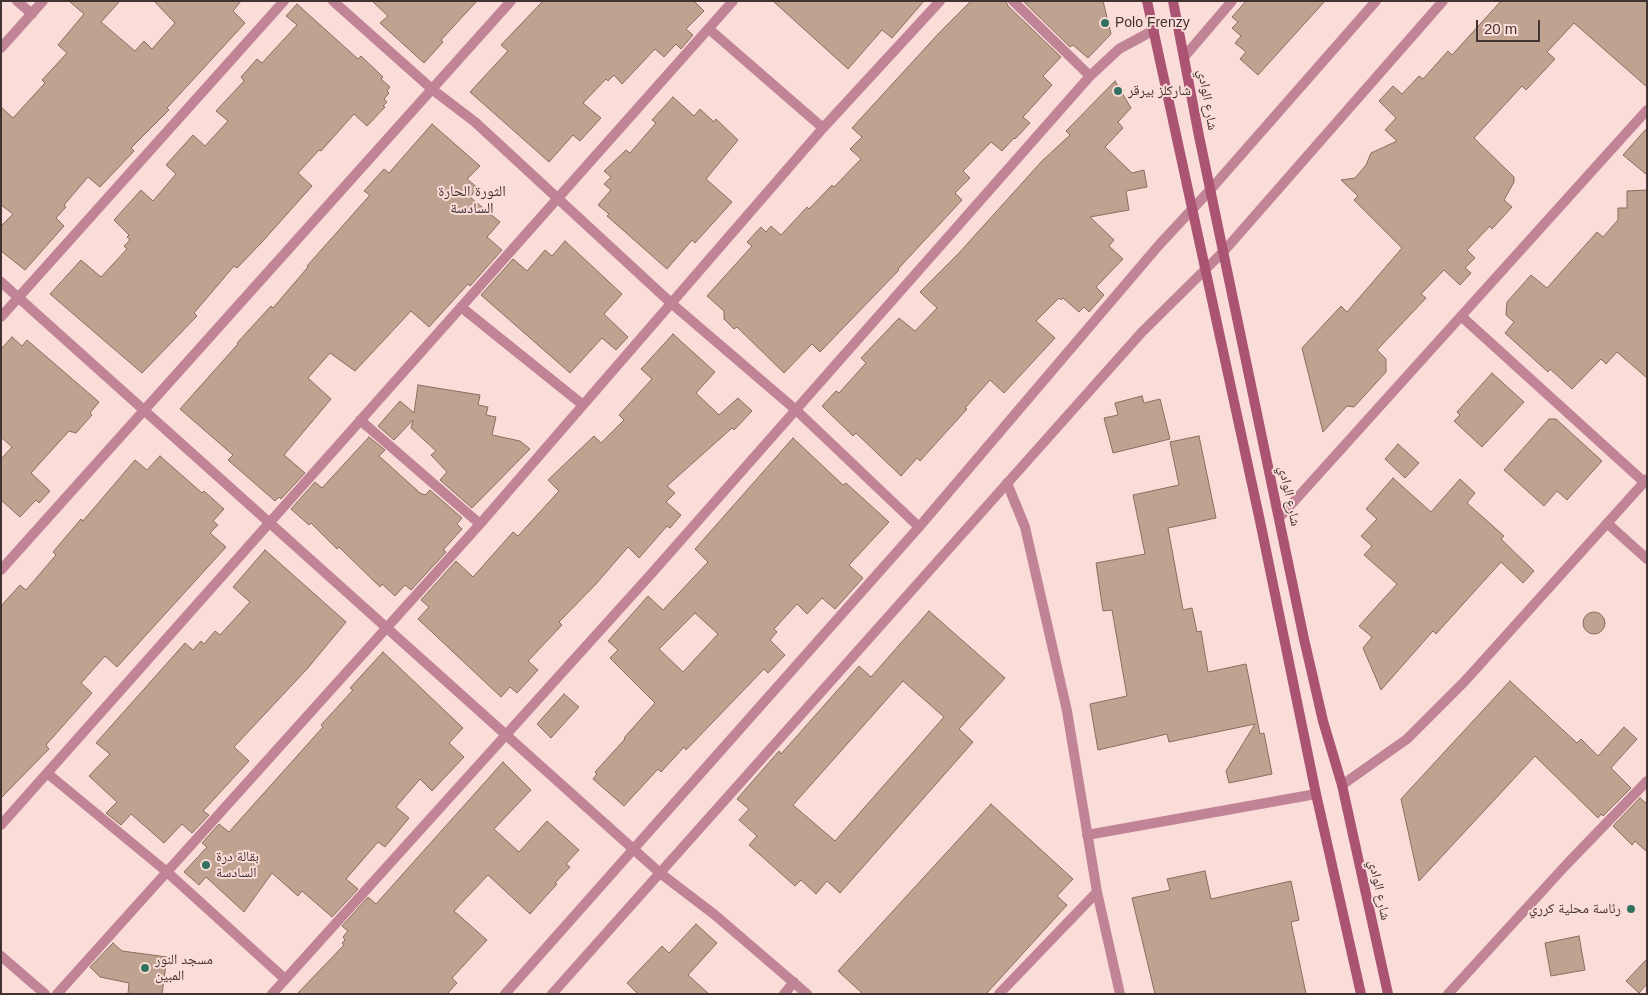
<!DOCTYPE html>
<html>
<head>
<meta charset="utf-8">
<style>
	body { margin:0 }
	#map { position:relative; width:1648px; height:995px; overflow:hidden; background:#fadcd8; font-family:Arial,sans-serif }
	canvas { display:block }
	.frame { position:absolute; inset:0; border:2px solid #413331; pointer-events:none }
	.scale { position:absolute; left:1476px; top:20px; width:64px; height:22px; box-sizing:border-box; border:2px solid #413331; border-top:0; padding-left:6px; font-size:15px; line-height:18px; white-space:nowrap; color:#413331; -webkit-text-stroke:4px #fadcd8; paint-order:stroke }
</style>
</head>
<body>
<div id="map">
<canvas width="1648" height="995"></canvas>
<div class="frame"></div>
<div class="scale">20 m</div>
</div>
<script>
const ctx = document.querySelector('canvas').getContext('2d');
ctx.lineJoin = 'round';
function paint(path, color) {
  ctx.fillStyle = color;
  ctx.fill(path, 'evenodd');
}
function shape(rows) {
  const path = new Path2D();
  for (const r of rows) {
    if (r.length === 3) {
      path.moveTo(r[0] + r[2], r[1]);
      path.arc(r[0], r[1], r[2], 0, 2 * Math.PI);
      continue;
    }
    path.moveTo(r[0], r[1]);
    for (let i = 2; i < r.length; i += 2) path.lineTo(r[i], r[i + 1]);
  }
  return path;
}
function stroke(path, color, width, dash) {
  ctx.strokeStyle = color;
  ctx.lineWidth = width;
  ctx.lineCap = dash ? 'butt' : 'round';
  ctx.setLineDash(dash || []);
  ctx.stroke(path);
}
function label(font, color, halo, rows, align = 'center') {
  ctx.font = font + ' Arial,"Noto Naskh Arabic",sans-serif';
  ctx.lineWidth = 4;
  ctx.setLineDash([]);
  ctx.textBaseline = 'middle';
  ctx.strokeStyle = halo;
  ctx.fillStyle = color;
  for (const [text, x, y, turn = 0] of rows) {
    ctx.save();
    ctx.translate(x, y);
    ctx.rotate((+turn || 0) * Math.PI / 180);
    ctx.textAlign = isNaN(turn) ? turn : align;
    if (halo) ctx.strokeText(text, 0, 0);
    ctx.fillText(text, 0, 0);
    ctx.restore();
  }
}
const building = shape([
	[69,1,120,1,101,22,135,51,144,41,152,49,175,23,154,1,241,1,233,11,245,23,167,108,169,110,131,148,134,151,100,187,88,177,64,205,66,207,56,218,64,226,25,270,1,251,1,226,13,214,1,205,1,107,13,118,45,83,42,80,67,53,58,45,84,14,69,1],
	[372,1,477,1,441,40,443,42,424,63,380,23,388,16,372,1],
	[543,1,694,1,704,11,686,29,693,35,681,49,676,44,664,57,655,49,622,84,614,75,608,81,606,79,583,103,601,118,580,141,573,135,549,162,470,92,508,51,501,45,543,1],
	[773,1,924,1,892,38,882,30,848,69,773,1],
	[971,1,1006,1,1008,6,1061,57,1043,76,1052,85,1023,117,1030,123,1015,139,1014,138,1002,151,991,142,963,171,970,178,955,193,962,200,898,269,899,270,820,352,812,344,784,373,737,327,734,329,724,319,724,311,707,296,752,246,747,242,761,227,766,232,771,226,781,235,807,207,809,209,832,185,834,187,861,159,850,149,862,137,852,128,939,33,971,1],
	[1023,1,1103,1,1111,34,1088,58,1073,45,1070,47,1023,1],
	[1246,1,1325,1,1258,75,1240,59,1246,52,1235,43,1241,36,1232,28,1238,22,1232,17,1246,1],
	[1501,1,1647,1,1647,87,1574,23,1547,52,1555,59,1526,90,1522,86,1474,138,1514,177,1514,182,1504,200,1512,207,1492,229,1490,226,1467,250,1475,258,1465,268,1471,273,1460,285,1444,270,1421,294,1426,298,1377,350,1386,359,1386,372,1354,407,1347,406,1323,432,1302,348,1341,306,1347,312,1402,248,1354,200,1358,196,1341,180,1355,178,1366,165,1371,153,1397,141,1385,130,1396,118,1379,101,1393,86,1402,94,1419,76,1423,79,1448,51,1452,55,1501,1],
	[297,4,358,59,361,56,383,77,381,79,390,87,387,91,389,93,384,99,387,102,383,106,385,107,367,126,354,114,321,151,319,150,298,173,312,186,262,242,237,268,234,266,194,313,197,316,142,373,50,294,81,260,101,277,127,249,124,246,130,240,127,237,129,235,114,220,141,190,153,201,176,174,166,165,193,135,205,146,228,121,216,111,244,81,241,77,257,59,262,63,297,25,286,16,297,4],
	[1115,81,1131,108,1118,122,1123,128,1105,147,1132,173,1144,170,1147,187,1126,191,1129,210,1090,217,1114,240,1109,246,1123,259,1096,287,1104,295,1089,312,1084,307,1079,312,1063,298,1061,300,1059,298,1036,321,1055,338,1004,393,990,380,965,408,967,409,920,461,917,458,901,476,856,433,853,436,822,406,836,391,839,393,866,363,861,358,899,318,915,331,937,308,920,292,959,253,1042,161,1070,135,1066,131,1115,81],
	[673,97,694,116,700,109,714,122,716,119,738,140,706,179,732,202,704,233,695,243,692,240,667,269,607,216,609,214,598,205,611,190,604,184,611,177,604,171,626,150,630,153,656,123,652,120,673,97],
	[432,124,480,166,467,179,478,188,470,197,500,222,487,237,502,250,470,286,468,284,429,327,411,311,355,371,330,353,308,378,331,399,284,455,305,473,281,499,279,497,275,501,228,460,233,455,180,409,238,344,237,343,271,306,273,308,308,267,307,266,370,195,364,191,384,169,389,173,432,124],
	[1647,128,1647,175,1623,155,1647,128],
	[1647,190,1647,378,1617,352,1606,364,1601,359,1572,389,1550,369,1548,372,1505,333,1514,322,1506,315,1507,302,1531,275,1547,288,1597,232,1603,237,1618,220,1618,208,1627,208,1627,191,1647,190],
	[565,241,622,294,604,314,628,337,616,350,602,338,570,373,481,295,513,259,527,271,545,250,552,256,565,241],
	[673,334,715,372,696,393,719,415,738,398,752,411,734,430,732,428,667,486,675,493,666,502,681,515,670,528,667,526,639,558,628,547,596,584,559,622,562,625,528,661,538,670,517,693,510,687,501,697,418,619,429,607,421,600,456,561,473,577,513,532,518,536,559,491,548,480,594,436,601,443,624,420,619,415,652,379,641,369,673,334],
	[12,337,22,346,27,340,99,402,90,413,92,415,76,433,69,431,31,473,50,491,39,503,36,500,20,517,1,500,1,459,12,447,1,437,1,349,12,337],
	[1492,373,1524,402,1482,447,1454,421,1460,415,1457,412,1492,373],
	[418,385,480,395,478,405,488,407,486,415,496,417,492,435,520,441,530,449,472,508,440,480,447,472,431,455,436,451,411,428,413,420,394,440,378,426,400,401,414,413,418,385],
	[1142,396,1144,403,1160,399,1170,439,1113,453,1104,418,1118,415,1115,403,1142,396],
	[1549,419,1556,419,1602,461,1567,500,1557,491,1544,506,1504,470,1549,419],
	[1199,436,1216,518,1168,528,1183,610,1192,608,1197,632,1201,631,1208,672,1246,664,1260,734,1264,733,1272,774,1229,783,1226,771,1255,724,1169,742,1167,734,1098,750,1090,704,1127,696,1112,610,1103,611,1096,563,1145,554,1133,495,1179,485,1170,442,1199,436],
	[369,437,385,450,379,456,420,493,425,495,430,490,462,518,457,524,462,529,443,550,446,552,411,590,405,585,395,596,382,584,380,587,339,547,337,549,311,523,309,525,291,509,315,482,322,488,369,437],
	[793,438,843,485,846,483,889,522,849,565,863,578,835,609,822,598,807,614,797,604,774,629,777,632,770,640,785,655,768,673,764,669,686,750,684,747,661,772,658,769,624,806,593,779,597,774,595,772,625,739,624,738,655,703,610,658,618,650,608,641,648,596,663,610,708,562,695,549,793,438],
	[695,613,718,634,683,672,659,649,695,613],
	[1398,444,1419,463,1405,478,1385,459,1398,444],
	[160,456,202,493,204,491,224,509,213,521,218,525,210,533,226,547,117,667,105,656,81,683,92,693,46,745,49,749,1,798,1,606,20,585,26,590,56,555,53,552,81,519,83,521,135,460,147,470,160,456],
	[1393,478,1431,512,1460,479,1475,493,1467,503,1504,536,1501,539,1534,571,1523,583,1501,562,1436,634,1433,631,1381,690,1363,648,1372,637,1359,626,1397,584,1364,555,1372,546,1361,536,1377,519,1366,509,1393,478],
	[265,550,346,622,307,669,234,747,249,761,203,811,209,815,192,833,182,824,164,843,131,814,121,825,106,813,117,802,89,776,110,754,96,743,185,643,193,650,201,641,204,644,215,631,220,635,250,602,233,587,265,550],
	[929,611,1005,678,959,729,973,742,840,893,827,881,816,894,801,880,795,886,749,845,757,836,739,820,749,809,737,799,779,751,781,754,859,666,871,677,929,611],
	[903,681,944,717,835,841,793,805,903,681],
	[1594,623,11],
	[383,652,463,728,449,743,464,757,432,791,420,779,396,807,409,818,385,847,378,842,346,879,358,889,332,917,302,891,298,896,272,873,244,912,206,877,199,885,184,872,207,847,202,843,219,824,229,832,323,727,321,725,353,690,350,688,383,652],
	[1510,681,1577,743,1581,739,1598,756,1624,727,1637,739,1611,768,1631,788,1603,816,1601,814,1598,818,1535,756,1419,881,1401,799,1510,681],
	[564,694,579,707,551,738,537,724,564,694],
	[503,762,531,790,494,829,519,852,547,821,579,850,566,864,570,867,555,883,557,884,530,914,488,875,454,911,487,940,452,978,457,983,447,994,297,994,344,945,342,943,345,940,343,937,348,931,342,926,368,897,376,904,503,762],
	[1640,798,1647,804,1647,852,1635,841,1632,845,1613,826,1640,798],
	[991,804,1073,879,1057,896,1067,905,986,994,863,994,838,971,991,804],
	[1205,871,1211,899,1291,881,1299,920,1291,922,1306,994,1155,994,1132,898,1170,890,1167,879,1205,871],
	[696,924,717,943,688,975,709,994,638,994,627,983,662,946,669,953,696,924],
	[1579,936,1585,970,1551,976,1545,943,1579,936],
	[113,943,122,951,167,957,162,994,128,994,129,983,100,977,90,967,113,943],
	[1647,959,1647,984,1639,993,1626,981,1647,959]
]);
paint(building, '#bfa390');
stroke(building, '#886e5d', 1);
stroke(shape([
	[17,1,32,14],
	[333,1,433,90,475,122,671,303,796,410,919,527],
	[1013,1,1090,76],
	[709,29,823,128],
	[1,48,43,1],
	[1185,56,1232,1],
	[1211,189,1376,1],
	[1224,251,1443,1],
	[1,282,660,873,715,915,807,994],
	[461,307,583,405],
	[1461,316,1644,482],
	[1,317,284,1],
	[360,420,480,524],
	[1007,483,1025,527,1067,711,1097,892,1120,994],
	[1279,518,1647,110],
	[1607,523,1647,559],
	[1,570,511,1],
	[47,773,167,872,285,979],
	[1342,785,1407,739,1465,681,1647,479],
	[1,825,733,1],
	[1087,835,1316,794],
	[1,956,45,994],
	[57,994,480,524,823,128,940,1],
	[272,994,652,573,1090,76,1119,49,1154,30],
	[784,994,794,982],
	[999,994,1097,892],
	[1448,994,1566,865,1647,781]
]), '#c18497', 10);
stroke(shape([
	[505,994,919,527,1159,245,1211,189],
	[552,994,1142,332,1224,251]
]), '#c18497', 10);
stroke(shape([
	[1147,1,1260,521,1316,794,1361,994],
	[1173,1,1199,136,1304,639,1323,721,1342,785,1388,994]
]), '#aa5373', 10);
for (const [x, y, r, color] of [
	[1105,23,5,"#31715f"],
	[1118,91,5,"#31715f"],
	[206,865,5,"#31715f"],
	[1631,909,5,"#31715f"],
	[145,968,5,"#31715f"]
]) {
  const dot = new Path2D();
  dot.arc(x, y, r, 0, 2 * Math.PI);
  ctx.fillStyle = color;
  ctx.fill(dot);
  stroke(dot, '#fadcd8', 2);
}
label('14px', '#413331', '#fadcd8', [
	["Polo Frenzy",1115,23],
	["شاركلز بيرقر",1128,91],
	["بقالة درة",216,857],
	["السادسة",216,873],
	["رئاسة محلية كرري",1621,909,"right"],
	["مسجد النور",155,960],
	["المبين",155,976]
], 'left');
label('14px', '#413331', '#fadcd8', [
	["شارع الوادي",1207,100,80],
	["شارع الوادي",1289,496,78],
	["شارع الوادي",1379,890,78]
]);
label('15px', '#413331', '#fadcd8', [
	["الثورة الحارة",472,192],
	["السادسة",472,209]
]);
</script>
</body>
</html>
